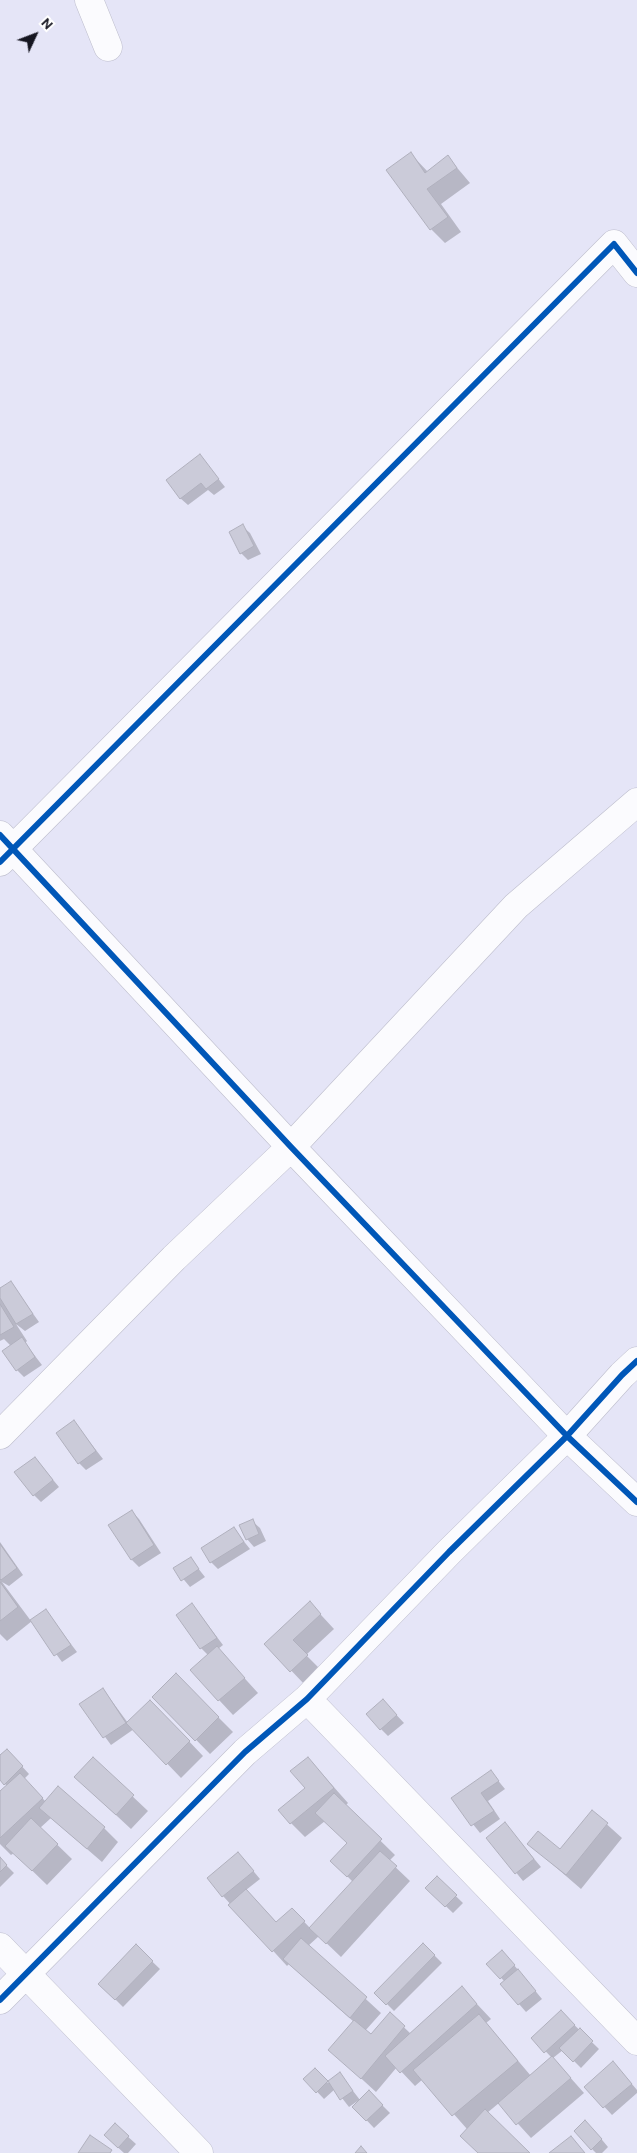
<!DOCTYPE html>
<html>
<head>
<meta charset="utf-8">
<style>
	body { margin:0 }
	#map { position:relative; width:637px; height:2153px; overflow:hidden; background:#e5e5f7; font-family:Overpass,sans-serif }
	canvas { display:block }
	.north { position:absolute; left:10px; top:10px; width:50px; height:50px; -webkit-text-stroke:4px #fff; paint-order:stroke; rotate:47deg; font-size:14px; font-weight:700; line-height:20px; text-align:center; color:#161621 }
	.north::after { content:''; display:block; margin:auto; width:18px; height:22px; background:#161621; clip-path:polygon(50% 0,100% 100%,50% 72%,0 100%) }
</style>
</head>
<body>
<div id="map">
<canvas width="637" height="2153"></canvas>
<div class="north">N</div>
</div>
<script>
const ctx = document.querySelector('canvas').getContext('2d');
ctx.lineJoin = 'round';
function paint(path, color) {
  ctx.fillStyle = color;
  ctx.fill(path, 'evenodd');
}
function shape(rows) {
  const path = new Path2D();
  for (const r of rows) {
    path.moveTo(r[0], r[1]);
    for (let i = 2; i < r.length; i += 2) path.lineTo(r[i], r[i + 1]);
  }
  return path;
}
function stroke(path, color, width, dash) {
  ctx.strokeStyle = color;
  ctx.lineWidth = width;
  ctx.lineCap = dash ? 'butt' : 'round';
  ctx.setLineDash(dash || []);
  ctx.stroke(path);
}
paint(shape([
	[411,154,428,172,448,157,470,183,441,204,461,232,445,243,431,229],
	[200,456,225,487,214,495,208,490,188,505,180,498],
	[242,526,250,533,261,554,248,560,241,553],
	[11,1283,39,1322,25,1331,16,1324,27,1341,25,1343,42,1365,24,1377,17,1370,11,1346,4,1339,0,1341,0,1289],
	[74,1422,103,1459,86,1470,79,1463],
	[35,1458,59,1487,41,1502,34,1495],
	[131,1511,139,1519,161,1553,139,1567,132,1560,109,1525],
	[252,1521,260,1528,266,1541,254,1547,247,1539],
	[234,1529,250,1549,218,1569,211,1562],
	[0,1542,23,1575,9,1586,2,1582,31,1621,46,1611,77,1652,62,1662,32,1621,7,1641,0,1634],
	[190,1558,205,1577,190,1587,175,1569],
	[310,1603,334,1629,306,1655,321,1670,305,1685,266,1644],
	[192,1604,223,1645,218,1649,258,1693,233,1715,219,1700,208,1655,201,1648],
	[176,1675,233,1732,210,1754,154,1697],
	[103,1689,128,1723,165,1716,203,1756,181,1778,134,1729,111,1745,81,1704],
	[390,1708,404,1723,388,1736,381,1729],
	[7,1750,29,1774,24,1779,46,1802,104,1828,118,1842,102,1862,51,1818,40,1828,72,1859,47,1885,14,1853,11,1855,0,1844,0,1793,7,1786,0,1779,0,1756],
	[308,1758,348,1803,345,1806,395,1855,389,1861,410,1881,341,1957,319,1936,308,1946,381,2013,365,2031,371,2036,390,2014,411,2034,462,1988,491,2019,486,2023,531,2076,552,2058,533,2038,561,2012,599,2049,581,2068,563,2050,553,2058,584,2093,531,2138,499,2103,487,2113,529,2153,479,2153,467,2129,423,2079,415,2086,397,2067,376,2092,330,2050,354,2022,289,1964,287,1966,223,1896,245,1861,260,1879,246,1890,277,1923,292,1909,310,1928,353,1882,332,1861,349,1843,325,1821,305,1837,291,1823,307,1788],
	[93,1759,148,1811,131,1829,90,1791],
	[491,1772,505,1789,488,1801,500,1819,480,1833,453,1799],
	[592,1811,622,1838,581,1889,529,1844,560,1850],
	[505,1824,541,1867,523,1881,488,1838],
	[0,1859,14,1873,0,1887],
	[437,1878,463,1903,453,1913,427,1888],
	[423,1944,442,1963,394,2011,376,1993],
	[136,1946,160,1969,123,2007,100,1984],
	[509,1959,542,1999,526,2012,519,2004,505,1982,488,1964],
	[315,2069,328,2083,340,2074,360,2100,369,2092,390,2113,374,2128,354,2107,359,2100,349,2107,335,2089,324,2099,305,2079],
	[620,2070,637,2090,637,2093,612,2115,586,2087],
	[115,2125,136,2144,128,2153,124,2153,113,2143],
	[593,2129,608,2147,602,2153,596,2153,592,2149]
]), '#0003');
const building = shape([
	[411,152,425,173,448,155,457,168,427,189,448,217,430,230,386,170,411,152],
	[200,454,219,479,206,489,201,483,180,499,166,480,200,454],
	[243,524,254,546,240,554,229,532,243,524],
	[11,1281,33,1314,16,1324,0,1298,0,1288,11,1281],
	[0,1304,14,1327,0,1335,0,1304],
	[22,1337,35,1357,16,1371,2,1351,22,1337],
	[74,1420,96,1451,78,1464,56,1433,74,1420],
	[35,1457,53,1480,33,1496,14,1472,35,1457],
	[132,1510,154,1545,131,1560,108,1525,132,1510],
	[253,1519,259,1534,246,1540,239,1525,253,1519],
	[234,1527,244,1542,210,1563,201,1548,234,1527],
	[0,1544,17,1568,1,1580,0,1579,0,1544],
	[191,1557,199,1569,181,1581,173,1568,191,1557],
	[0,1582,18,1607,0,1621,0,1582],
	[310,1601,321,1614,293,1640,308,1655,290,1672,264,1644,310,1601],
	[192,1603,217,1638,200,1649,176,1615,192,1603],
	[46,1609,71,1645,54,1656,30,1620,46,1609],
	[217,1646,245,1678,218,1701,190,1670,217,1646],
	[176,1673,219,1717,195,1741,152,1697,176,1673],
	[103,1688,126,1723,103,1738,79,1704,103,1688],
	[383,1699,397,1715,380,1730,366,1714,383,1699],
	[150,1700,190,1741,166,1765,126,1723,150,1700],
	[7,1749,23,1766,4,1785,0,1780,0,1755,7,1749],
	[93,1757,134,1795,116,1815,74,1777,93,1757],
	[308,1757,334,1788,290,1824,278,1810,305,1788,290,1771,308,1757],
	[491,1770,499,1781,481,1793,494,1811,471,1826,451,1798,491,1770],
	[20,1773,43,1798,0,1838,0,1791,20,1773],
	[58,1786,105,1827,87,1849,39,1808,58,1786],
	[334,1793,382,1839,347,1877,330,1861,347,1843,315,1813,334,1793],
	[592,1810,608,1823,566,1875,527,1844,538,1831,560,1849,592,1810],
	[31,1818,58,1844,32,1871,5,1846,31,1818],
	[505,1822,534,1859,515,1874,486,1838,505,1822],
	[380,1851,397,1866,326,1944,309,1928,380,1851],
	[238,1852,254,1871,222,1897,207,1878,238,1852],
	[0,1857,7,1865,0,1872,0,1857],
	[437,1876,457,1895,445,1907,425,1888,437,1876],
	[246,1889,276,1922,292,1908,305,1921,272,1952,228,1905,246,1889],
	[301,1938,367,1997,350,2018,283,1959,301,1938],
	[423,1943,435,1955,386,2005,374,1993,423,1943],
	[136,1944,153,1961,115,2000,98,1984,136,1944],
	[502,1950,515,1965,500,1979,486,1964,502,1950],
	[518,1969,536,1991,518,2005,500,1984,518,1969],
	[462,1986,477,2004,400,2073,385,2056,462,1986],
	[561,2010,575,2025,544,2053,531,2038,561,2010],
	[390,2012,405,2026,361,2079,328,2050,354,2020,371,2034,390,2012],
	[479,2014,518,2061,452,2116,413,2070,479,2014],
	[580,2028,593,2041,573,2062,559,2048,580,2028],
	[552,2056,571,2078,516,2125,498,2103,552,2056],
	[613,2061,632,2084,603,2108,584,2087,613,2061],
	[315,2068,328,2081,316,2093,303,2079,315,2068],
	[340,2072,353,2091,340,2100,328,2081,340,2072],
	[369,2090,383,2105,366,2121,352,2107,369,2090],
	[485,2109,530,2153,478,2153,460,2136,485,2109],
	[585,2120,602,2139,591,2150,574,2131,585,2120],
	[115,2123,129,2136,118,2148,104,2135,115,2123],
	[90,2135,112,2150,110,2153,78,2153,90,2135],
	[571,2136,585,2153,549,2153,571,2136],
	[361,2146,367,2153,355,2153,361,2146]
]);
paint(building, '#cbcbd9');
stroke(building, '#b0b0bd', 1);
const street = shape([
	[89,0,108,47],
	[0,835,291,1147,567,1436,637,1502],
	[0,862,614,244,637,273],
	[0,1435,174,1258,291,1147,516,906,637,802],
	[307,1699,637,2041],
	[0,1947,199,2153],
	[0,2000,245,1752,307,1699,449,1552,567,1436,622,1375,637,1361]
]);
stroke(street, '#bdbdcc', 29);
stroke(street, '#fbfbfe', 28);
stroke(shape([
	[0,835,291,1147,567,1436,637,1502],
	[0,862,614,244,637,273],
	[0,2000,245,1752,307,1699,449,1552,567,1436,622,1375,637,1361]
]), '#0057b8', 6);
</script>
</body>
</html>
